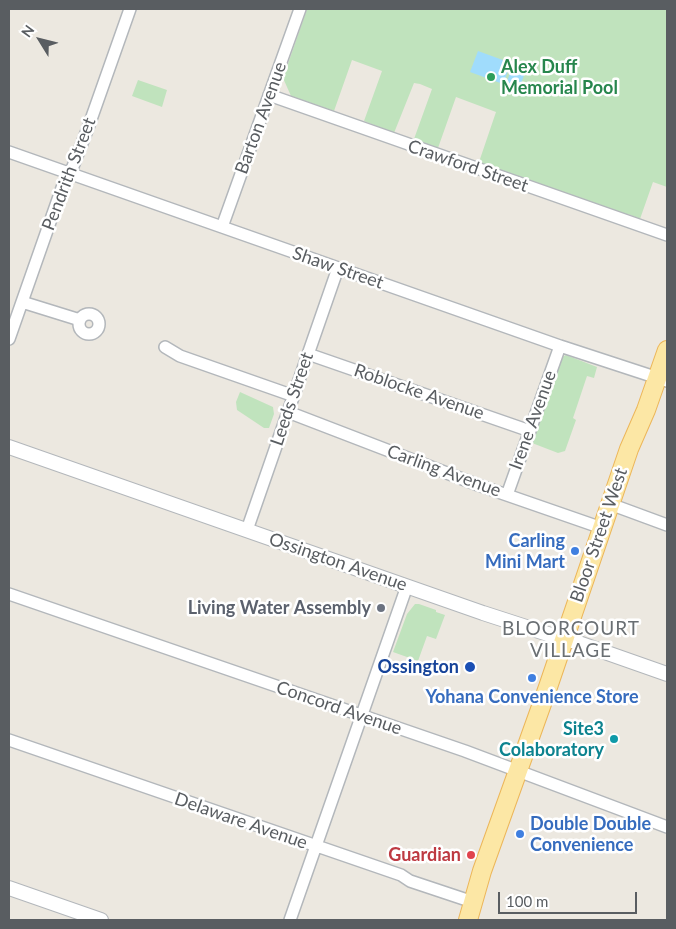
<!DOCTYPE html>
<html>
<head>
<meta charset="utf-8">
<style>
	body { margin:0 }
	#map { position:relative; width:676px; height:929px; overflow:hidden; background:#ece8e0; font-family:Lato,sans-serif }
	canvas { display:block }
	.frame { position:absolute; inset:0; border:10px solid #595d61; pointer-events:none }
	.north { position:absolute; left:15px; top:15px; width:50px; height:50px; -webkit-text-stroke:4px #fff; paint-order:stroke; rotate:306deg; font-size:14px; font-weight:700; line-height:20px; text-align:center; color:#595d61 }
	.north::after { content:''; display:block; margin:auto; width:18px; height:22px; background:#595d61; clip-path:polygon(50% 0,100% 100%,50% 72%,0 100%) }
	.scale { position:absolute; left:498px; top:892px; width:139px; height:22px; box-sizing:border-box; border:2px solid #595d61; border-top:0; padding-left:6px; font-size:15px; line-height:18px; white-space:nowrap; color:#595d61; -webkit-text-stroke:4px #fff; paint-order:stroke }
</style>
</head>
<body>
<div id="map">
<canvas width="676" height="929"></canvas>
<div class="frame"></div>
<div class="north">N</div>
<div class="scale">100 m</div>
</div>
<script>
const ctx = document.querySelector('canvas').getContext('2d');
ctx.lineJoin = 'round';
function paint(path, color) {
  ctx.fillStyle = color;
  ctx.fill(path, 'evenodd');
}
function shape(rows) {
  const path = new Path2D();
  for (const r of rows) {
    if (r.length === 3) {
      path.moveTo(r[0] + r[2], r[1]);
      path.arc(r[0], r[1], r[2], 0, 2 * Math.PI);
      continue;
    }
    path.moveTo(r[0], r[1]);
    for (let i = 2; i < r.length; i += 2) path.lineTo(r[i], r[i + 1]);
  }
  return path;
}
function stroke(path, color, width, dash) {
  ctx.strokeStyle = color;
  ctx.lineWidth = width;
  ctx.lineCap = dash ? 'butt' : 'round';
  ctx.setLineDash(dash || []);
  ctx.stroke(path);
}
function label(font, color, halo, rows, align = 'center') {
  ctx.font = font + ' Lato,sans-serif';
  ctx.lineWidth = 5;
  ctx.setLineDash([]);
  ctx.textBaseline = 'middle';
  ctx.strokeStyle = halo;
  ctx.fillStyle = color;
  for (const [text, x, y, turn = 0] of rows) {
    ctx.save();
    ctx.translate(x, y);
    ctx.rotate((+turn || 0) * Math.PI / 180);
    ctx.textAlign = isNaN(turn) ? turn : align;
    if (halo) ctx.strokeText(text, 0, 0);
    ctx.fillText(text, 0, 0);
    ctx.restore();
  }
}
paint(shape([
	[307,9,667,9,667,187,653,182,640,219,628,214,623,215,487,168,479,162,496,112,456,97,438,148,414,139,432,89,420,84,414,83,394,133,364,121,382,71,352,60,334,111,291,96,283,78],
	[138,80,167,90,162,107,132,96],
	[566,355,597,367,594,378,587,376,573,418,576,420,565,451,558,453,532,443,562,357],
	[240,392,273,407,274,414,269,428,264,428,237,410,236,402],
	[415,604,419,604,436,610,436,612,445,615,436,639,427,636,418,661,393,652,407,614]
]), '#c0e3bd');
paint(shape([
	[478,51,511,63,503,84,470,72],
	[513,65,526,70,519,89,506,84]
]), '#a0dcfc');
const minor = shape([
	[269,95,667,235],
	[9,152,560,346,667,381],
	[222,227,300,9],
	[22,302,80,320],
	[89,324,10],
	[9,339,63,185,72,169,88,128,130,9],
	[165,347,180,356,294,396],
	[308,354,530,431],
	[288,412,478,485,602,528],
	[507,495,560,346],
	[610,504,667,525],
	[247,530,338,268],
	[9,594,465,751,667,827],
	[9,740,401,875,410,881,473,902],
	[290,920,407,586]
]);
const tertiary = shape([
	[9,447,483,613,554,636,576,642,667,674],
	[9,888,101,920]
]);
const primary = shape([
	[468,920,482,871,548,687,629,449,646,410,667,350]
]);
stroke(minor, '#b3b7bb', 14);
stroke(tertiary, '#b3b7bb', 16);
stroke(primary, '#ecb659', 20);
stroke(minor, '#fff', 11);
stroke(tertiary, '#fff', 14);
stroke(primary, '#fce7a5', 18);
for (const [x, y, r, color] of [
	[491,77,5,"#2e9e5b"],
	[575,551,5,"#3f7fe0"],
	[381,608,5,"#6b7280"],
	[470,667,6,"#1a4fb4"],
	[532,678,5,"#3f7fe0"],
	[614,739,5,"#0f9aa8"],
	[520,834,5,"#3f7fe0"],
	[471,855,5,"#e0444e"]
]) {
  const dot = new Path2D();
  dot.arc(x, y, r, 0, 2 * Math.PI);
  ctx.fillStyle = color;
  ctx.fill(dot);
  stroke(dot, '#fff', 2);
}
label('bold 18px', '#27864d', '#fff', [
	["Alex Duff",501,67],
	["Memorial Pool",501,88]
], 'left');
label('18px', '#595d61', '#fff', [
	["Barton Avenue",261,118,-70],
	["Crawford Street",468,166,19],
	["Pendrith Street",69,174,-69],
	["Shaw Street",338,268,19],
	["Roblocke Avenue",419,392,19],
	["Leeds Street",292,399,-71],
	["Irene Avenue",533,420,-70],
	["Carling Avenue",444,471,20],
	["Bloor Street West",599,535,-71],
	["Ossington Avenue",338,562,19],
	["Concord Avenue",339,708,19],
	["Delaware Avenue",241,821,19]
]);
label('bold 18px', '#366cbe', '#fff', [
	["Carling",565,541],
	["Mini Mart",565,562],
	["Yohana Convenience Store",532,697,"center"],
	["Double Double",530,824,"left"],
	["Convenience",530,845,"left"]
], 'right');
label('bold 18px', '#5b616d', '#fff', [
	["Living Water Assembly",371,608]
], 'right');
label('bold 18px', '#164399', '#fff', [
	["Ossington",459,667]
], 'right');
label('bold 18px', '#0d838f', '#fff', [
	["Site3",604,729],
	["Colaboratory",604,750]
], 'right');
label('bold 18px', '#be3a42', '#fff', [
	["Guardian",461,855]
], 'right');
ctx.letterSpacing = '1px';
label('19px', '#6a6f73', '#fff', [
	["BLOORCOURT",571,629],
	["VILLAGE",571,651]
]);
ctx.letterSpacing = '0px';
</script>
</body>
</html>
